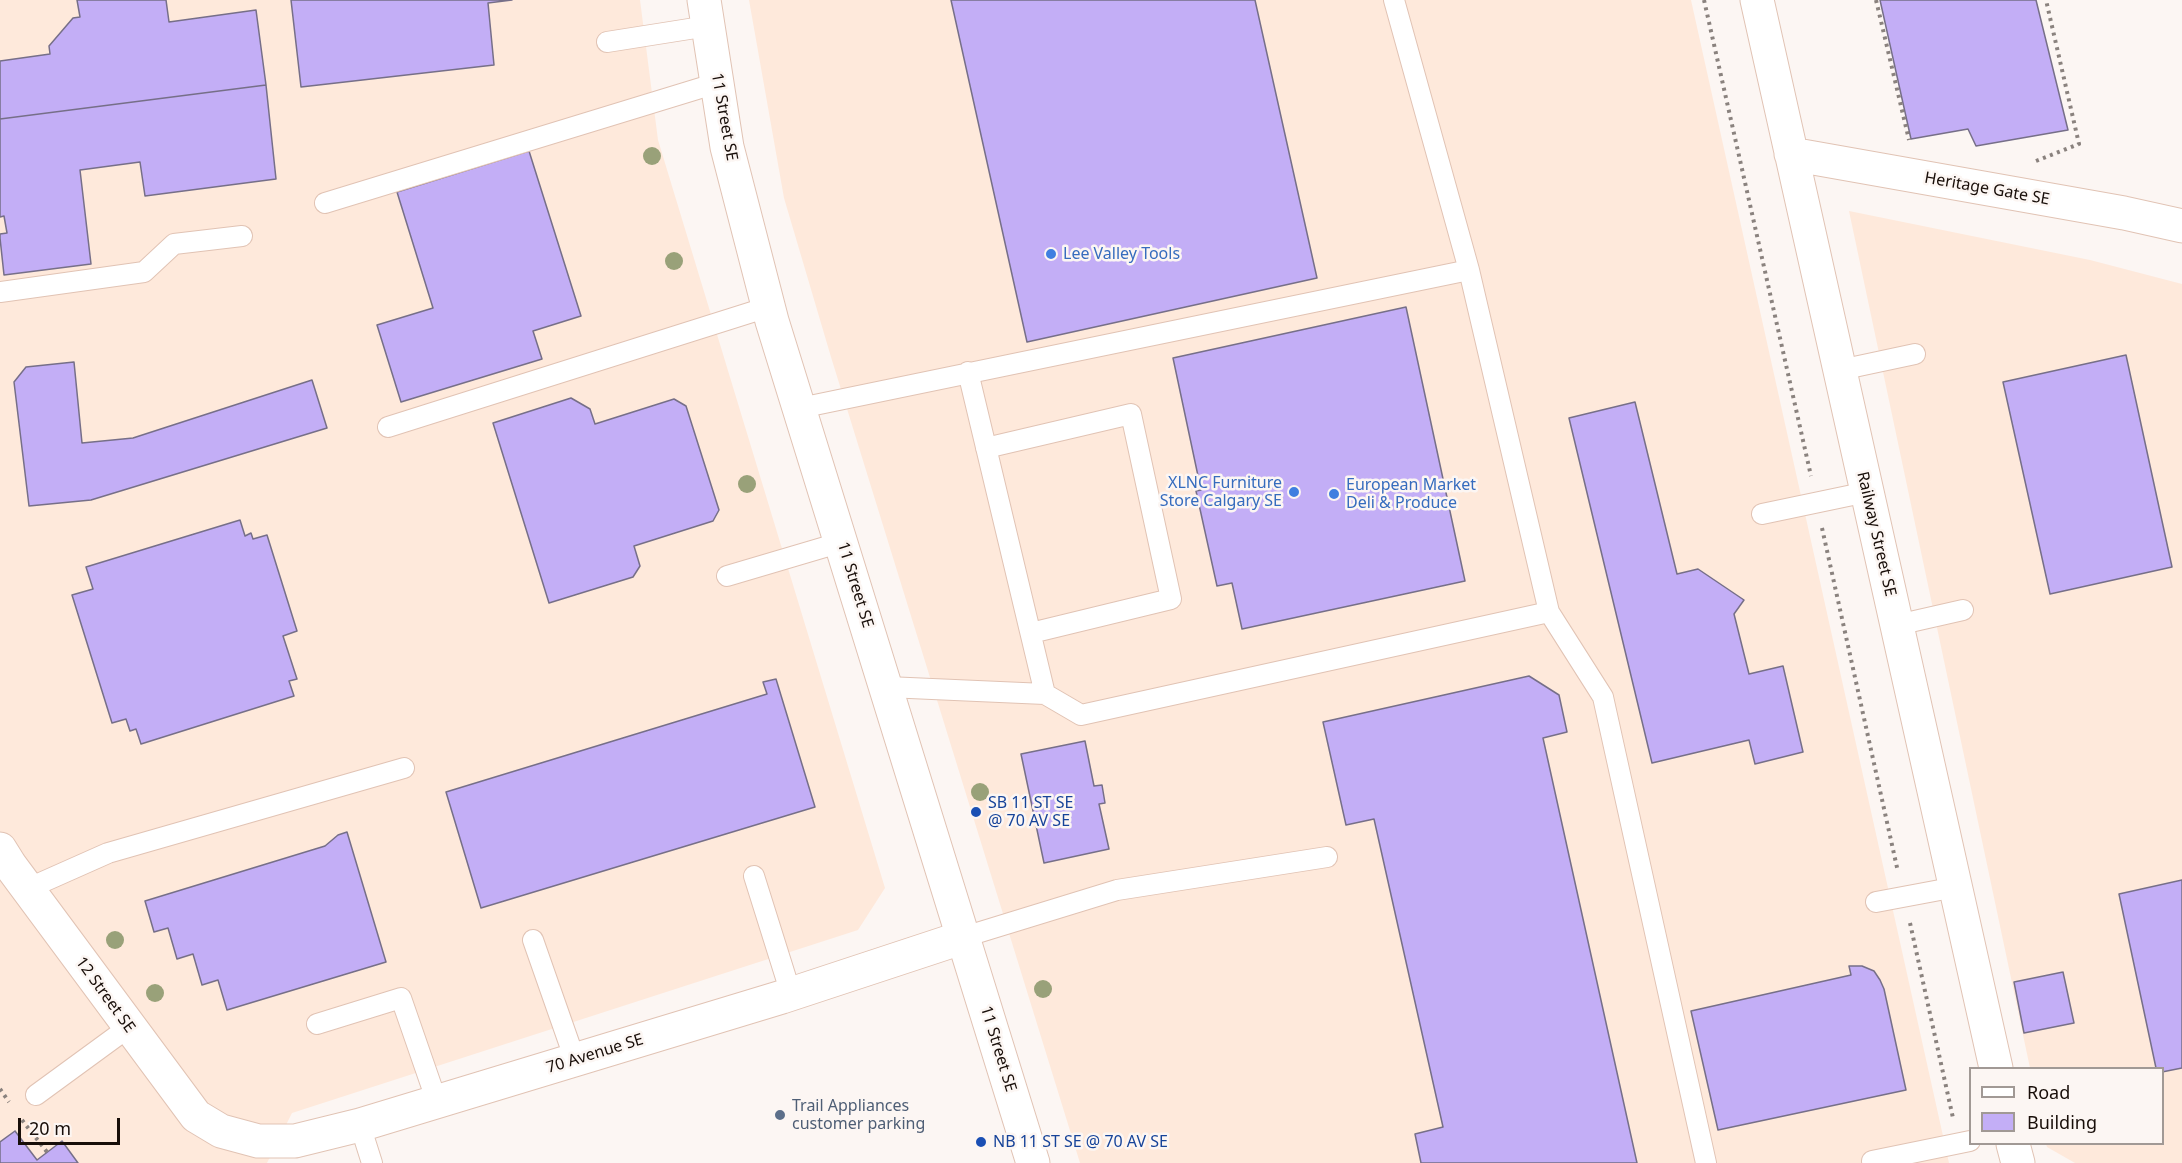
<!DOCTYPE html>
<html>
<head>
<meta charset="utf-8">
<style>
	body { margin:0 }
	#map { position:relative; width:2182px; height:1163px; overflow:hidden; background:#fcf6f3; font-family:"Noto Sans",sans-serif }
	canvas { display:block }
	.legend { position:absolute; left:1969px; top:1067px; width:195px; height:78px; box-sizing:border-box; background:#fcf6f3; border:2px solid #a19995; margin:0; padding:8px 10px; list-style:none; font-size:18px; color:#180e09 }
	.legend li { display:flex; align-items:center; gap:12px; height:30px }
	.legend b { width:30px; border:2px solid #a19995 }
	.scale { position:absolute; left:18px; top:1118px; width:102px; height:27px; box-sizing:border-box; border:3px solid #180e09; border-top:0; padding-left:8px; font-size:18px; line-height:21px; white-space:nowrap; color:#180e09; -webkit-text-stroke:4px #fcf6f3; paint-order:stroke }
</style>
</head>
<body>
<div id="map">
<canvas width="2182" height="1163"></canvas>
<ul class="legend">
<li><b style="height:8px;background:#fff"></b>Road</li>
<li><b style="height:16px;background:#c3aef6"></b>Building</li>
</ul>
<div class="scale">20 m</div>
</div>
<script>
const ctx = document.querySelector('canvas').getContext('2d');
ctx.lineJoin = 'round';
function paint(path, color) {
  ctx.fillStyle = color;
  ctx.fill(path, 'evenodd');
}
function shape(rows) {
  const path = new Path2D();
  for (const r of rows) {
    path.moveTo(r[0], r[1]);
    for (let i = 2; i < r.length; i += 2) path.lineTo(r[i], r[i + 1]);
  }
  return path;
}
function stroke(path, color, width, dash) {
  ctx.strokeStyle = color;
  ctx.lineWidth = width;
  ctx.lineCap = dash ? 'butt' : 'round';
  ctx.setLineDash(dash || []);
  ctx.stroke(path);
}
function label(font, color, halo, rows, align = 'center') {
  ctx.font = font + ' "Noto Sans",sans-serif';
  ctx.lineWidth = 5;
  ctx.setLineDash([]);
  ctx.textBaseline = 'middle';
  ctx.strokeStyle = halo;
  ctx.fillStyle = color;
  for (const [text, x, y, turn = 0] of rows) {
    ctx.save();
    ctx.translate(x, y);
    ctx.rotate((+turn || 0) * Math.PI / 180);
    ctx.textAlign = isNaN(turn) ? turn : align;
    if (halo) ctx.strokeText(text, 0, 0);
    ctx.fillText(text, 0, 0);
    ctx.restore();
  }
}
paint(shape([
	[0,0,640,0,658,140,885,888,858,930,292,1113,267,1163,0,1163],
	[749,0,1691,0,1949,1163,1080,1163,831,357,784,198],
	[1849,211,2090,260,2182,284,2182,1163,2075,1163,2047,1147,2046,1144,2162,1144,2162,1068,2030,1068]
]), '#fee9db');
const building = shape([
	[77,0,166,0,169,22,256,10,266,85,0,119,0,61,50,54,49,46,73,18,80,17,77,0],
	[291,0,512,0,488,3,494,65,301,87,291,0],
	[951,0,1255,0,1317,278,1027,342,951,0],
	[1880,0,2036,0,2068,130,1976,146,1968,129,1911,139,1880,0],
	[266,85,276,179,145,196,140,162,80,170,91,264,4,275,0,238,0,234,7,233,4,216,0,217,0,119,266,85],
	[529,151,581,316,533,331,542,359,401,402,377,325,433,308,397,192,529,151],
	[1406,307,1465,581,1242,629,1232,583,1217,586,1196,491,1201,490,1173,358,1406,307],
	[2126,355,2172,567,2050,594,2003,382,2126,355],
	[74,362,82,443,133,438,312,380,327,428,91,500,29,506,14,382,26,367,74,362],
	[571,398,590,409,595,424,674,399,686,406,719,510,713,521,634,546,640,566,633,577,549,603,493,423,571,398],
	[1635,402,1677,574,1698,569,1744,600,1734,614,1749,674,1783,666,1803,752,1755,764,1749,740,1652,763,1569,418,1635,402],
	[240,520,245,536,251,533,253,539,267,535,297,631,283,636,297,679,289,681,294,696,141,744,136,729,130,731,126,719,112,723,72,595,93,589,86,567,240,520],
	[1529,676,1559,695,1567,732,1543,738,1637,1163,1421,1163,1415,1134,1443,1127,1374,819,1346,825,1323,722,1529,676],
	[776,679,815,807,481,908,446,792,767,694,763,682,776,679],
	[1085,741,1094,786,1102,785,1105,803,1099,804,1109,849,1044,863,1021,754,1085,741],
	[347,832,386,962,227,1010,218,980,202,985,193,954,177,959,168,928,154,932,145,901,325,846,338,835,347,832],
	[2182,880,2182,1068,2162,1072,2162,1068,2156,1068,2119,894,2182,880],
	[1849,966,1862,966,1874,971,1880,980,1884,989,1906,1090,1718,1130,1691,1011,1851,975,1849,966],
	[2063,972,2074,1023,2024,1033,2014,982,2063,972],
	[15,1131,37,1160,62,1141,78,1163,0,1163,0,1142,15,1131]
]);
paint(building, '#c3aef6');
stroke(building, '#766f88', 1.5);
const lane = shape([
	[1394,0,1469,270,1549,612,1603,697,1706,1163],
	[607,42,708,26],
	[325,203,717,83],
	[0,292,144,272,174,244,242,236],
	[1840,370,1915,354],
	[968,372,1045,694],
	[800,408,1469,270],
	[388,427,768,307],
	[986,448,1131,414,1171,599,1031,633],
	[1762,514,1867,492],
	[727,576,842,542],
	[1897,625,1963,610],
	[887,687,1045,694,1081,715,1549,612],
	[754,876,791,994],
	[27,889,108,853,404,768],
	[1876,902,1956,887],
	[964,937,1117,890,1327,857],
	[533,940,575,1060],
	[317,1024,401,998,437,1102],
	[36,1095,129,1027],
	[360,1125,372,1163],
	[1872,1161,1970,1141]
]);
const street = shape([
	[1757,0,1996,1068],
	[1791,154,2124,213,2182,226],
	[0,849,10,865,196,1116,221,1131,258,1141,295,1141,360,1125,782,997,964,937],
	[2013,1144,2018,1163]
]);
const secondary = shape([
	[704,0,727,147,772,321,1033,1163]
]);
stroke(lane, '#e1c3b4', 22);
stroke(street, '#e1c3b4', 35);
stroke(secondary, '#e1c3b4', 35);
stroke(shape([
	[1704,0,1811,476],
	[1876,0,1909,140],
	[2036,161,2079,144,2046,0],
	[1822,528,1898,872],
	[1910,923,1953,1118],
	[0,1089,9,1102],
	[22,1120,47,1152]
]), '#8a827e', 4, [3, 4.5]);
stroke(lane, '#fff', 20);
stroke(street, '#fff', 33);
stroke(secondary, '#fff', 33);
ctx.fillStyle = '#99a179';
for (const [x, y] of [
	[652,156],
	[674,261],
	[747,484],
	[980,792],
	[115,940],
	[1043,989],
	[155,993]
]) {
  ctx.beginPath();
  ctx.arc(x, y, 9, 0, 2 * Math.PI);
  ctx.fill();
}
for (const [x, y, r, color] of [
	[1051,254,6,"#3f7fe0"],
	[1294,492,6,"#3f7fe0"],
	[1334,494,6,"#3f7fe0"],
	[976,812,6,"#1a4fb4"],
	[780,1115,6,"#5c6f8a"],
	[981,1142,6,"#1a4fb4"]
]) {
  const dot = new Path2D();
  dot.arc(x, y, r, 0, 2 * Math.PI);
  ctx.fillStyle = color;
  ctx.fill(dot);
  stroke(dot, '#fcf6f3', 2);
}
label('16px', '#180e09', '#fcf6f3', [
	["11 Street SE",724,117,80],
	["Heritage Gate SE",1987,189,10],
	["Railway Street SE",1876,534,77],
	["11 Street SE",855,585,73],
	["12 Street SE",105,995,54],
	["11 Street SE",998,1049,73],
	["70 Avenue SE",595,1054,-17]
]);
label('16px', '#366cbe', '#fcf6f3', [
	["Lee Valley Tools",1063,254],
	["XLNC Furniture",1282,483,"right"],
	["Store Calgary SE",1282,501,"right"],
	["European Market",1346,485],
	["Deli & Produce",1346,503]
], 'left');
label('16px', '#164399', '#fcf6f3', [
	["SB 11 ST SE",988,803],
	["@ 70 AV SE",988,821],
	["NB 11 ST SE @ 70 AV SE",993,1142]
], 'left');
label('16px', '#4e5e75', '#fcf6f3', [
	["Trail Appliances",792,1106],
	["customer parking",792,1124]
], 'left');
</script>
</body>
</html>
